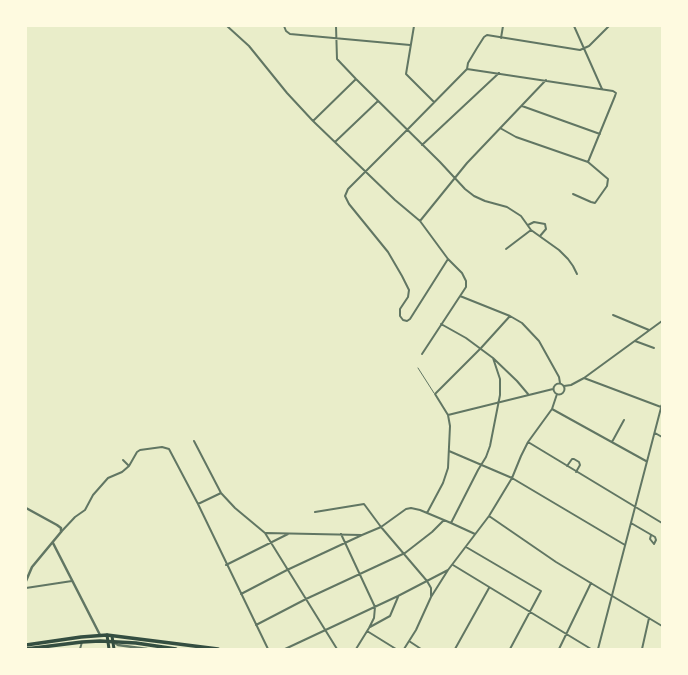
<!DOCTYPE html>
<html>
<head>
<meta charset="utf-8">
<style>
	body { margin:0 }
	#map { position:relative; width:688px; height:675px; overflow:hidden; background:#e9edc9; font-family:"Alegreya Sans",sans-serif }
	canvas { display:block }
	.frame { position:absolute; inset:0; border:27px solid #fefae0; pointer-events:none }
</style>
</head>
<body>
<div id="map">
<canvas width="688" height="675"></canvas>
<div class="frame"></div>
</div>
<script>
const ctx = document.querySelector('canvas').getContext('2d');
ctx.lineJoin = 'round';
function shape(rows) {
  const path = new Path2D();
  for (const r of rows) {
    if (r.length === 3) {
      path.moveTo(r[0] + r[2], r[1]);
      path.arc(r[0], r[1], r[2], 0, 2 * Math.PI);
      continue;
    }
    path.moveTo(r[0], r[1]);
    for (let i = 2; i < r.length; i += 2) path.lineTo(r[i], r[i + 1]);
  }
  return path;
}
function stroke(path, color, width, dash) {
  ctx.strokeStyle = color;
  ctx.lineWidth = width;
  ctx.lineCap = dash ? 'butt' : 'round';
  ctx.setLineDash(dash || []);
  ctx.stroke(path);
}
stroke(shape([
	[418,368,434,393]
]), '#617663', 1);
stroke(shape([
	[227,26,249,46,287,93,313,121,395,200,420,221,448,259,462,273,466,281,466,287,422,354],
	[284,26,286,31,290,34,410,45],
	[336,26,337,59,356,79,440,162,465,189,474,196,485,201,507,207,521,216,531,230,559,250,568,259,573,266,577,274],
	[414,26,406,74,434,102],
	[574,26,602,89],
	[501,38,503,26],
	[467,69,468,63,477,48,484,37,487,35,580,50,589,46,609,26],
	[522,106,600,134],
	[313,121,356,79],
	[500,128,516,137,588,162,608,179,607,186,595,203,591,202,573,194],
	[335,142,378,101],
	[422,145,499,73],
	[420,221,467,163,546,80],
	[528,225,534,222,545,224,546,229,540,236],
	[506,249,531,230],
	[448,259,410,319,407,321,403,320,400,316,400,309,408,297,409,290,402,276,388,252,349,204,345,196,348,189,407,130,467,69,613,91,616,93,615,96,588,162],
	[460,296,510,316,522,323,539,341,559,377,560,383],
	[613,315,649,330],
	[441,324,466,338,493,358,517,381,528,394],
	[635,341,654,348],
	[584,378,661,407],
	[559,389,5.5],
	[564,386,571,385,584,378,662,321],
	[552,409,646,461],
	[448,415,553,389],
	[655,433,662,437],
	[194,441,221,493,235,508,265,533,337,649],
	[528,442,662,523],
	[612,442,624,420],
	[449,451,512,478,625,545],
	[123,460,129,466,137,452,140,450,162,447,169,449,198,504,268,649],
	[567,466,572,459,574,459,579,462,580,465,576,472],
	[198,504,221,493],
	[315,512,364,504,381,527,427,581,431,588,431,596],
	[427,513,443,483,448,468,450,426,448,415,435,394,481,348,510,316],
	[489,516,556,562,662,626],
	[451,523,478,470,486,457,490,446,500,395,500,379,493,358],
	[631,523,655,537,656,540,654,544,650,539,651,535],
	[61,532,75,517,85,510,93,495,108,478,122,472,129,466],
	[266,533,361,535],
	[341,534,375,607,374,618,369,628,356,649],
	[466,547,541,591,510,649],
	[226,565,288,534],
	[453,565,591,649],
	[26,588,72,581],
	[241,594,287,570,362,535,381,527,406,509,411,508,420,510,451,523,475,534],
	[256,625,306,599,405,553,432,532,444,520],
	[370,627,390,616,398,597],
	[367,631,396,649],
	[409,641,421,649],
	[80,649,82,642],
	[285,649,398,596,448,570],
	[404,649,416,630,431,597,448,570,489,516,512,478,521,456,528,442,552,409,557,394],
	[455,649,489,588],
	[559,649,591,583],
	[598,649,662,404],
	[642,649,649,618]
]), '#617663', 2);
stroke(shape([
	[26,508,57,525,61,528,61,532,32,567,26,581],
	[53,543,100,635],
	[115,643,118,645,147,649]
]), '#617663', 2.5);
stroke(shape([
	[107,635,109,649],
	[112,636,114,649]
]), '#344e41', 3);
stroke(shape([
	[26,645,81,637,107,635,218,649],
	[26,649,82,642,100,641,136,643,176,649]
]), '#344e41', 3.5);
</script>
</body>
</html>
